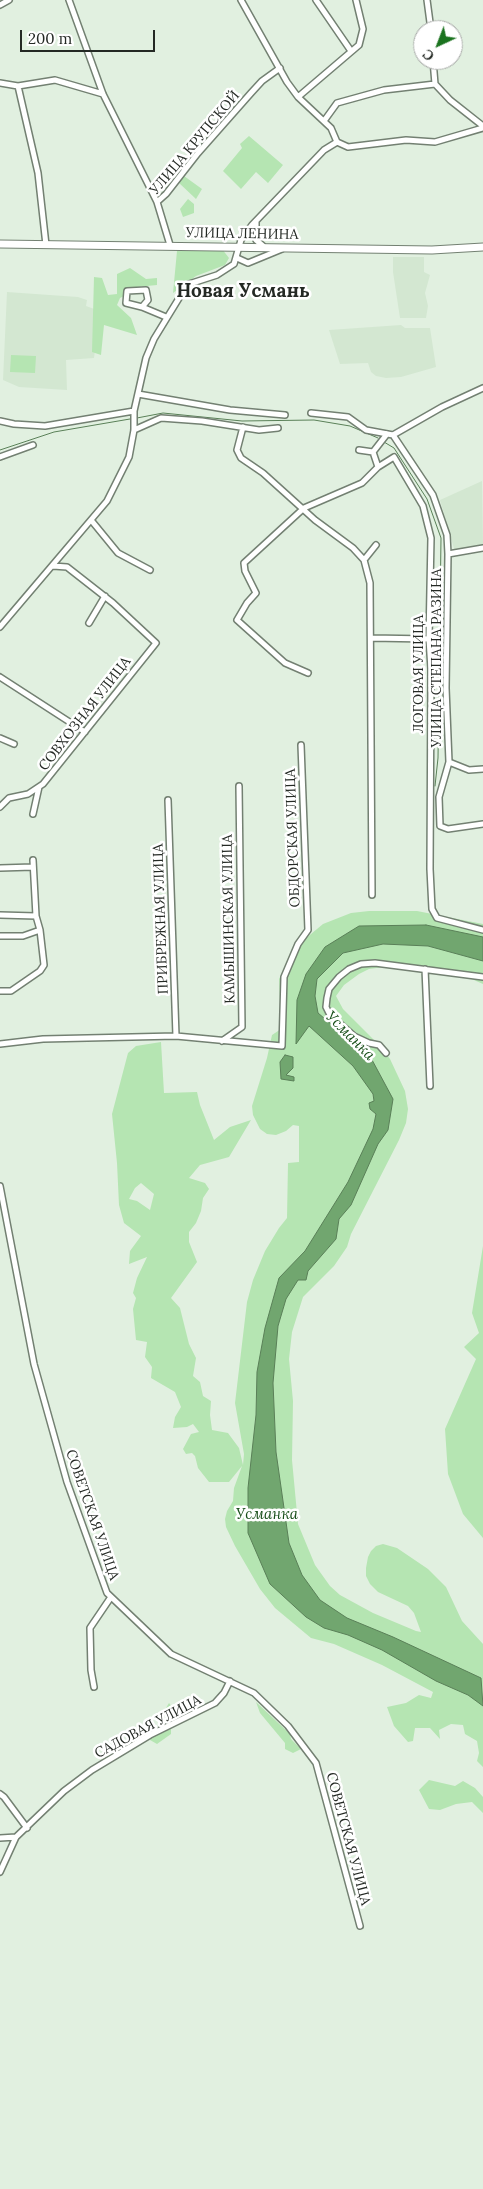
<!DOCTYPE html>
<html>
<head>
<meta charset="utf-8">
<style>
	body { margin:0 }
	#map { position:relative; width:483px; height:2189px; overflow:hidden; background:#e1f0e0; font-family:Lora,serif }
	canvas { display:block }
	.north { position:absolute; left:413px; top:20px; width:50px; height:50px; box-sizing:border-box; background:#fff; border:1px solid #a7a9a7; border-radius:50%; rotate:223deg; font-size:14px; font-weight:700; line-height:20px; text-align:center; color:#242924 }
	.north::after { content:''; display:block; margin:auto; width:18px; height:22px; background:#1b731f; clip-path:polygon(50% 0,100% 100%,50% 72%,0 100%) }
	.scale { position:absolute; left:20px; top:30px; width:135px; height:22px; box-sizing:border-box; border:2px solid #242924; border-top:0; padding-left:6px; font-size:15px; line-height:18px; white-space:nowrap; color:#242924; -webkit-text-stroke:4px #fff; paint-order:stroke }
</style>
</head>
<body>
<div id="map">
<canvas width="483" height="2189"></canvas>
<div class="north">С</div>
<div class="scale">200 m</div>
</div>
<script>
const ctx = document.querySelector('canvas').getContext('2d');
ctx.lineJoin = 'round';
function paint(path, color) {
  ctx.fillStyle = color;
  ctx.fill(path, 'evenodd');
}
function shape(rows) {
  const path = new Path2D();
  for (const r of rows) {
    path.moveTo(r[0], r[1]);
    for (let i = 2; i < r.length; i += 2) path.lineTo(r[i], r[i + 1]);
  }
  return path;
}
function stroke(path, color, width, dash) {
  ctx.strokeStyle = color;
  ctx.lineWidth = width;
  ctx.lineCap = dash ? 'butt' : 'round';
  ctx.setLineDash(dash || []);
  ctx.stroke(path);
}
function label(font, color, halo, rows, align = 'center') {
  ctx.font = font + ' Lora,serif';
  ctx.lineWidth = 5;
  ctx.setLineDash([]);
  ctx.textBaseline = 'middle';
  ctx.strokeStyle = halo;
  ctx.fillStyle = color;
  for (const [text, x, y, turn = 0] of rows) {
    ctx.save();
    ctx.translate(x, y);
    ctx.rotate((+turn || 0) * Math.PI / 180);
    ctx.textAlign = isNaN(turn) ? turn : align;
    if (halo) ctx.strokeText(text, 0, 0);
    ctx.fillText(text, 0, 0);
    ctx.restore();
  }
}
paint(shape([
	[393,257,424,257,424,272,430,275,425,293,428,306,426,318,400,318,393,272],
	[7,292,78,297,87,300,86,306,100,311,94,358,66,360,67,390,19,387,3,380],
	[401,325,405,328,430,328,436,367,401,377,386,378,376,376,371,372,368,363,340,364,329,330],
	[482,481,483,546,455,552,440,500]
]), '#d3e7d1');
paint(shape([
	[249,136,283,165,268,183,256,172,241,189,223,171,242,148,240,144],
	[184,176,202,189,196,199,178,182],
	[188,199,194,204,194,213,183,217,180,209],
	[179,249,222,249,229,258,225,265,196,276,173,293,177,251],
	[130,268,146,279,157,278,157,285,126,288,124,296,120,298,117,305,131,318,137,335,104,325,101,355,92,352,94,277,102,278,108,295,117,294,117,274],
	[11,355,36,356,35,373,10,372],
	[369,911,417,911,483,924,483,984,467,977,384,967,369,969,359,974,344,985,336,996,343,1009,380,1046,390,1059,405,1091,408,1109,406,1123,399,1140,351,1234,347,1247,334,1266,303,1297,292,1332,289,1359,293,1401,292,1460,298,1524,315,1565,330,1586,340,1595,373,1613,416,1631,421,1632,414,1613,408,1606,378,1592,370,1584,366,1576,366,1568,368,1557,371,1551,376,1546,383,1544,397,1548,428,1569,446,1587,462,1621,483,1644,483,1767,477,1761,479,1753,477,1741,465,1734,463,1725,451,1724,439,1730,440,1739,430,1728,415,1728,413,1741,408,1742,394,1726,387,1707,406,1703,419,1695,431,1698,433,1692,382,1665,334,1644,311,1638,275,1608,260,1589,235,1546,226,1527,225,1519,227,1511,233,1501,234,1488,242,1466,229,1482,209,1482,198,1468,195,1456,192,1453,186,1454,183,1449,191,1434,199,1432,193,1424,187,1427,173,1428,175,1417,181,1407,175,1392,151,1378,152,1367,145,1357,147,1342,136,1340,133,1309,136,1298,133,1293,137,1278,147,1257,129,1264,130,1251,141,1236,124,1223,119,1205,117,1163,112,1114,128,1053,136,1046,161,1042,164,1093,197,1092,200,1105,214,1140,230,1127,251,1120,229,1157,200,1165,189,1178,205,1183,209,1189,203,1198,201,1211,196,1223,189,1232,189,1242,197,1262,171,1298,180,1308,189,1344,196,1358,193,1376,200,1382,203,1396,211,1401,210,1415,212,1430,228,1433,239,1448,243,1465,244,1454,235,1403,247,1302,253,1280,265,1251,279,1228,287,1218,288,1163,299,1162,299,1126,293,1125,286,1131,276,1135,267,1134,260,1129,253,1115,252,1106,267,1058,272,1035,281,1029,279,979,288,961,305,939,323,924,351,913],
	[141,1183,154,1194,150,1210,137,1201,129,1199,135,1188],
	[483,1246,483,1538,463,1514,448,1474,445,1429,476,1359,464,1347,479,1333,472,1313],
	[256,1702,290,1734,291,1739,301,1749,293,1753,285,1749,285,1743,260,1713],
	[169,1703,176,1712,187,1708,188,1715,174,1722,163,1713],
	[171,1729,171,1734,157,1744,150,1740,152,1735],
	[429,1780,455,1786,463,1781,475,1788,483,1797,483,1813,472,1802,456,1804,440,1810,429,1809,419,1790]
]), '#b5e5b2');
const water = shape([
	[426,925,483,937,483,961,428,946,383,944,343,953,317,979,315,996,318,1013,371,1058,393,1099,388,1130,378,1144,351,1205,339,1219,336,1239,308,1271,306,1280,298,1280,286,1299,278,1326,273,1383,276,1452,289,1543,302,1575,320,1600,347,1618,393,1637,481,1678,483,1706,468,1695,436,1681,382,1650,348,1635,324,1628,306,1617,270,1584,248,1533,248,1488,256,1415,257,1372,265,1328,279,1278,305,1251,348,1182,373,1129,376,1114,370,1109,369,1103,374,1101,373,1094,353,1066,309,1026,296,1044,297,1000,306,974,325,947,359,926,426,925],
	[285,1055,293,1057,293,1068,286,1075,294,1077,294,1081,281,1079,280,1062,285,1055]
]);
paint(water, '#71a66f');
stroke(water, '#5a8058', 1);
stroke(shape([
	[137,418,163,413,242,421,314,420,350,426,378,438],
	[384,442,394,448,427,499,441,538,438,758,435,786],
	[0,450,54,432,130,419]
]), '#5a8058', 1);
const minor = shape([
	[69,0,103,94,157,202,170,245],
	[241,0,287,82,298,97,331,128,337,142],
	[316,0,351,51],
	[427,0,431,30],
	[0,5,9,0],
	[433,60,435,84],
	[0,83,18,86,55,80,103,94],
	[18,86,38,173,46,245],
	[298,97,359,45,363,29,356,0],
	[324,121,337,103,384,90,435,84,450,100,483,126],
	[337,142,348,147,406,140,435,142,483,128],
	[157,202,166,194,198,153,251,93,262,81,280,68],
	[256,222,256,240,263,246],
	[237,258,248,263,282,249],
	[142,307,126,303,127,291,146,290,148,300,142,307,166,317],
	[138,394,230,410,285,415],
	[311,413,348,417,366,430,393,435,433,495,447,535,448,554,446,688,449,762,439,797,440,826,448,829,483,824],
	[0,421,14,424,45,426,134,411],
	[243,427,237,450,241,458,263,473,315,520,353,548,364,560,370,583,372,895],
	[134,430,161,418,202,421,259,430,278,428],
	[393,435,442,407,483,388],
	[359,450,373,452],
	[0,457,33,445],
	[378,467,394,457,423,506,431,538,429,639,431,669,430,869,432,909,437,918,483,930],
	[91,520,118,553,150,570],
	[448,554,483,548],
	[364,560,376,545],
	[89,623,105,596],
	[0,627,107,501,129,457,134,430,134,411,146,358,154,339,184,290,189,284,217,275,234,264,241,240,252,225,324,150,337,142],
	[371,638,429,639],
	[308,673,285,663,237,620,247,603,256,593,245,571,244,563,304,508,362,483,378,467,373,452,387,434],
	[0,677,85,732],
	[0,738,14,744],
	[449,762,469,770,483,769],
	[168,800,176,1036],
	[0,807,9,798,28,794,43,784,156,643,113,603,67,567,53,566],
	[33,814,39,787],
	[0,868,33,867],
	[0,915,36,916],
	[0,936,23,936,40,930,36,916,33,860],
	[425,969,430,1086],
	[0,991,11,991,40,971,44,965,40,930],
	[222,1041,242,1027,239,786],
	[0,1044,43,1039,176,1036,282,1046,284,977,298,944,308,930,301,745],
	[386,1053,379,1045,369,1043,354,1036,330,1015,326,1007,327,998,329,989,339,977,349,969,361,964,375,963,483,977],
	[0,1186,34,1364,67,1482,107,1593,171,1654,254,1693,288,1726,316,1763,360,1926],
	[94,1687,91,1670,90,1628,111,1597],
	[0,1794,4,1797,27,1828],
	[0,1838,16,1837],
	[0,1872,16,1837,64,1791,92,1770,150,1735,215,1703,224,1693,230,1681]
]);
const secondary = shape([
	[0,244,432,250,483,247]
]);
stroke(minor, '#738072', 8);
stroke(secondary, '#738072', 9);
stroke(minor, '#fff', 5);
stroke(secondary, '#fff', 7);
label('14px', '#242924', '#fff', [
	["УЛИЦА КРУПСКОЙ",195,143,-50],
	["УЛИЦА ЛЕНИНА",242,234,1],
	["УЛИЦА СТЕПАНА РАЗИНА",437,658,-90],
	["ЛОГОВАЯ УЛИЦА",419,674,-90],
	["СОВХОЗНАЯ УЛИЦА",85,714,-52],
	["ОБДОРСКАЯ УЛИЦА",293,838,-92],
	["ПРИБРЕЖНАЯ УЛИЦА",161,919,-92],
	["КАМЫШИНСКАЯ УЛИЦА",229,919,-91],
	["СОВЕТСКАЯ УЛИЦА",92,1515,71],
	["САДОВАЯ УЛИЦА",148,1727,-28],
	["СОВЕТСКАЯ УЛИЦА",348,1839,75]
]);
label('italic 15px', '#174e18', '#fff', [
	["Усманка",350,1036,45],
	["Усманка",267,1515]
]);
label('bold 19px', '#242924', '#fff', [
	["Новая Усмань",243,292]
]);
</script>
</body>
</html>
